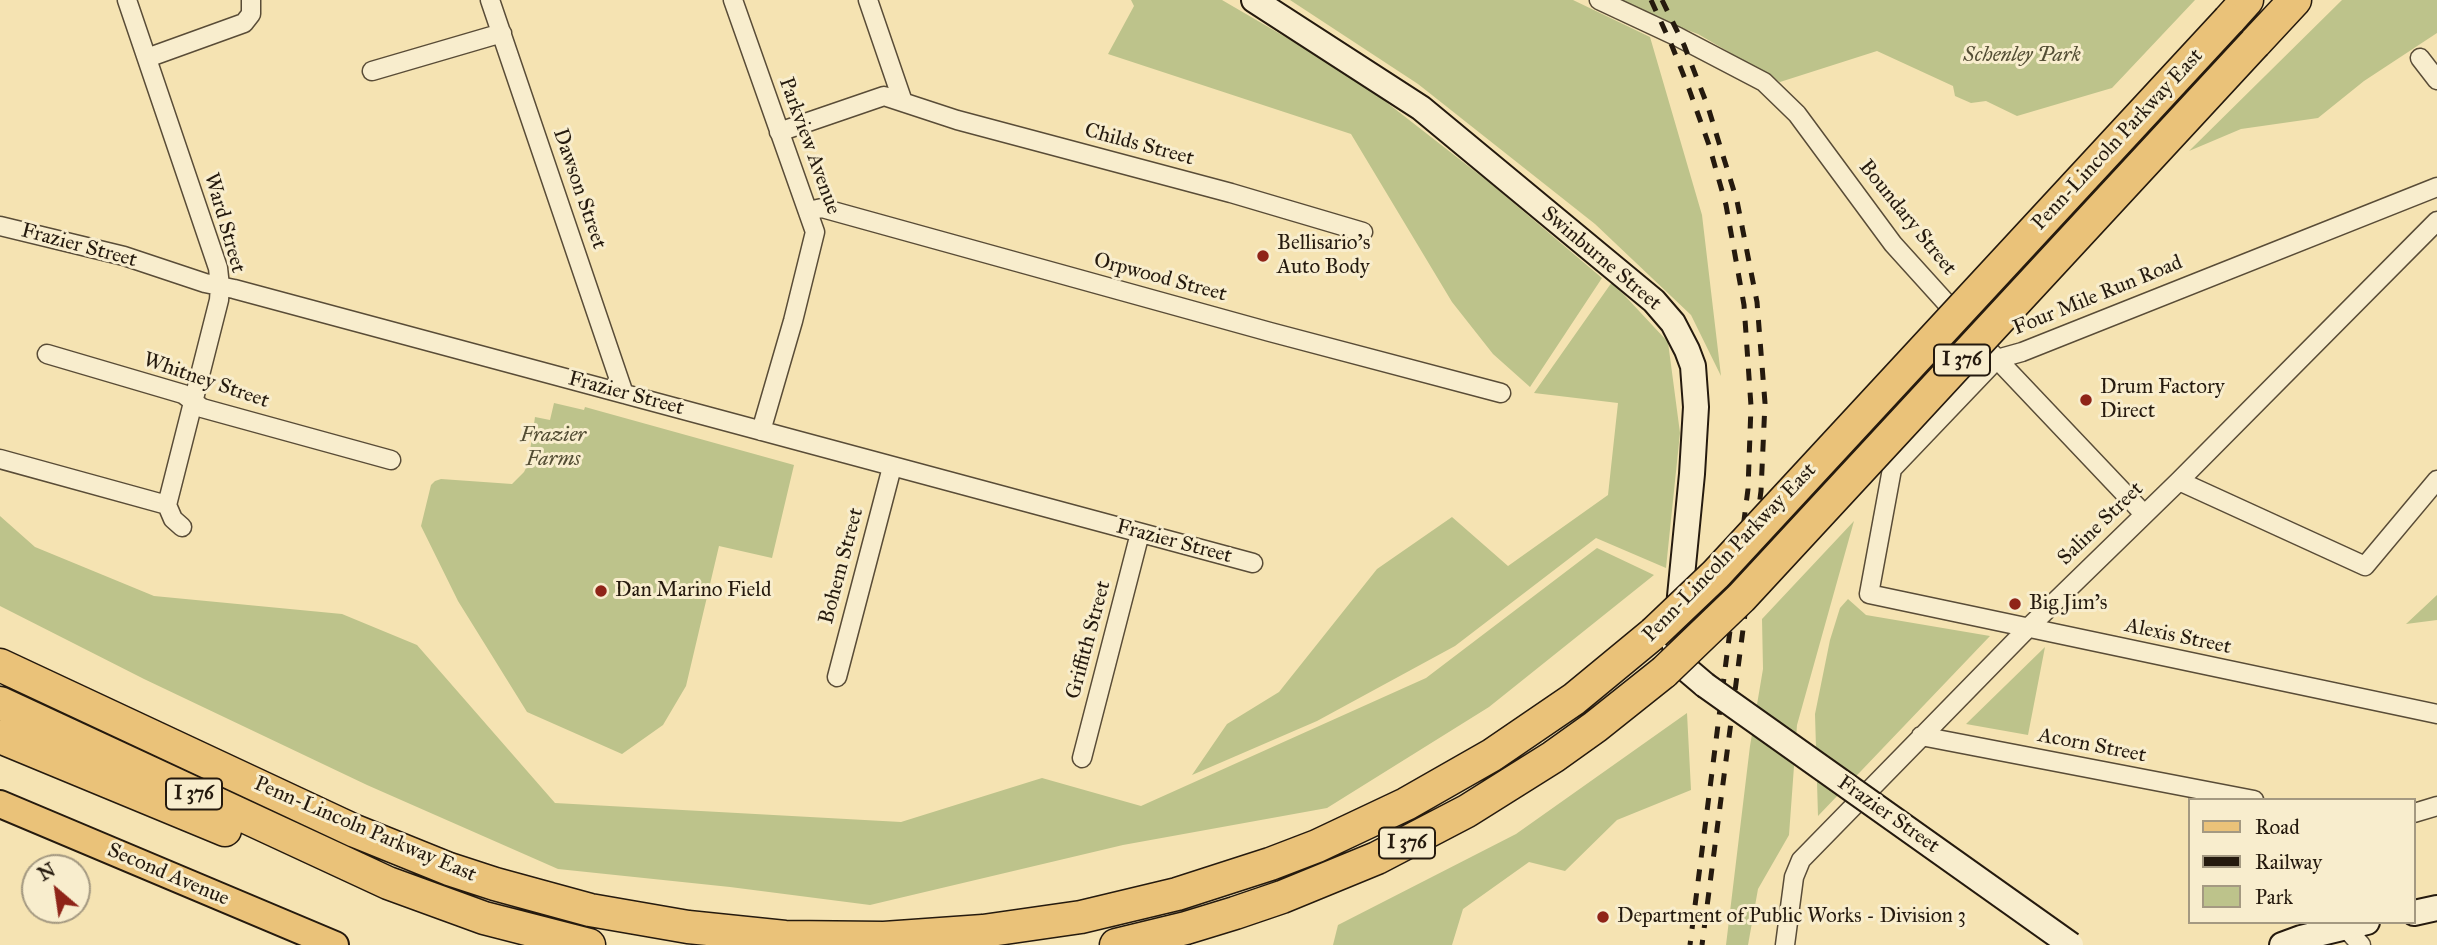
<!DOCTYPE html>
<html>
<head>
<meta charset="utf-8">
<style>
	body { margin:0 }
	#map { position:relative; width:2437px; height:945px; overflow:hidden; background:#f5e3b2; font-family:"IM FELL Great Primer",serif }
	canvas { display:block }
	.legend { position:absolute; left:2188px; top:798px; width:228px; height:126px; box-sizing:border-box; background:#f8edcd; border:2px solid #a49981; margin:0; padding:9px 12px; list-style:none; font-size:21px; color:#251a0e }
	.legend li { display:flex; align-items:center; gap:14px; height:35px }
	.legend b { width:35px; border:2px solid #a49981 }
	.north { position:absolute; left:21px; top:854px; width:70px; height:70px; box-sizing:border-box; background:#f8edcd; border:2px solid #a49981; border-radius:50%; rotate:331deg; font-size:19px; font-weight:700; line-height:28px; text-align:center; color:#251a0e }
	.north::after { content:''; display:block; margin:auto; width:24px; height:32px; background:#8f2418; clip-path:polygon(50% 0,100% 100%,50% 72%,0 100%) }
</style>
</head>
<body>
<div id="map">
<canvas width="2437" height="945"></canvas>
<ul class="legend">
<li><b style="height:9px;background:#eac279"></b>Road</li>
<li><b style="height:9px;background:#251a0e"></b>Railway</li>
<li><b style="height:19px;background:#bdc38b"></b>Park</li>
</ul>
<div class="north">N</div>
</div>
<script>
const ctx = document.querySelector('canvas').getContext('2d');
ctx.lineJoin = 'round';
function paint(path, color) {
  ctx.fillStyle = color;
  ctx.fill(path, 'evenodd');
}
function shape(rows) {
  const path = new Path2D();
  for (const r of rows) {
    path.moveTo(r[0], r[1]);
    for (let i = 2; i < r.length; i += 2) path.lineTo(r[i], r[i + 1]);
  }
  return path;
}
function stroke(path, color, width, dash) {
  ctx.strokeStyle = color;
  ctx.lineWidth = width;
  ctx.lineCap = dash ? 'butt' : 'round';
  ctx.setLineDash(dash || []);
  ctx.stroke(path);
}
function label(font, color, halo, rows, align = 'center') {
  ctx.font = font + ' "IM FELL Great Primer",serif';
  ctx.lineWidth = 6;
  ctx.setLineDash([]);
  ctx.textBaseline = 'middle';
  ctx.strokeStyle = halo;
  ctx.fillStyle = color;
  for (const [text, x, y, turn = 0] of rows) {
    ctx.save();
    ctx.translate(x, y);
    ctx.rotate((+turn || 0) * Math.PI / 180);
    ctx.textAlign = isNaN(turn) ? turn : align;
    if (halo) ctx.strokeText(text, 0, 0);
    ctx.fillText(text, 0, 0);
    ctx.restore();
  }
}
paint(shape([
	[1131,0,1222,0,1354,77,1490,183,1602,278,1530,387,1493,354,1452,302,1351,134,1108,54,1134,6],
	[1290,0,1573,0,1650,37,1702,215,1721,376,1691,315,1595,224,1418,84],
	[1606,0,2195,0,2112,88,2017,116,1986,101,1971,103,1955,96,1953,86,1877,51,1780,82,1698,34],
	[2342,0,2437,0,2437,33,2364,81,2318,118,2241,129,2189,151],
	[1612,282,1668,342,1680,433,1666,568,1596,538,1455,646,1317,721,1192,775,1227,724,1279,692,1377,569,1452,517,1508,566,1608,495,1618,403,1534,393],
	[554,403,584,410,585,407,794,465,772,558,719,546,686,686,663,725,622,754,527,712,458,601,421,526,431,485,435,481,441,479,512,484,524,472,528,464,535,417,550,420],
	[0,516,35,547,154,596,342,614,417,645,555,803,901,822,1042,778,1141,806,1426,678,1597,548,1654,575,1489,707,1327,808,1123,845,870,905,730,887,558,869,367,785,144,679,0,606],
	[1854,521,1797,725,1789,835,1758,889,1748,945,1726,945,1750,746,1763,669,1762,619],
	[2437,595,2437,620,2406,624],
	[1848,599,1866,615,1990,636,1818,816,1815,714,1830,640,1840,608],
	[2045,647,2028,735,1966,724],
	[1687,713,1691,790,1617,820,1565,871,1529,862,1463,909,1452,945,1333,945,1338,925,1516,834]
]), '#bdc38b');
const street = shape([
	[127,0,218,268,220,286,219,300,167,505],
	[490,0,624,394],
	[733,0,815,232,793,321,761,431],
	[868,0,903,102],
	[1599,0,1678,37,1764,82,1797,114,1893,244,1997,359,2144,514],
	[147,58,244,23,251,14,251,0],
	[2420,58,2437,80],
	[372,71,502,33],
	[779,132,884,96,957,120,1231,193,1363,232],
	[2437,187,2022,352,1997,359,1892,469,1869,594,2437,714],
	[808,211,822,208,1270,332,1501,393],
	[0,226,124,256,205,283,234,289,1253,563],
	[47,354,183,394,202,408,391,460],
	[0,459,167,505],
	[2179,481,2365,566,2437,480],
	[167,505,173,519,182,527],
	[837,677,892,467],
	[1921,736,2254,800],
	[1082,758,1140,533],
	[2414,813,2437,806],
	[2345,927,2361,945],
	[1785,945,1794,877,1801,860,2028,628,2179,481,2437,221]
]);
const secondary = shape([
	[1254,0,1421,108,1654,301,1673,323,1687,350,1693,366,1696,407,1692,474,1675,647,1685,668,1705,685],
	[2414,913,2437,908],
	[2282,945,2301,938,2367,922]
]);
const primary = shape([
	[0,804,335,945]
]);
const highway = shape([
	[2229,20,2247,0],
	[2255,43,2295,0],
	[0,665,355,831,449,869,495,884,590,910,688,927,785,937,884,938,983,931,1081,917,1177,894,1270,864,1317,846,1406,804,1492,755,1574,699,1654,633],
	[0,703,388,883,484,918,589,945],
	[0,737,225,830],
	[1116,945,1186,928,1235,913,1282,897,1377,858,1467,811,1553,757,1595,727,1664,672]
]);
stroke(street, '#594c37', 21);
stroke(secondary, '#251a0e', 28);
stroke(primary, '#251a0e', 30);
stroke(highway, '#251a0e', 35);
stroke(street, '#f8edcd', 18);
stroke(secondary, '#f8edcd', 24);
stroke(primary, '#eac279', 26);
stroke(highway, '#eac279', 32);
stroke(shape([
	[1651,0,1672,46,1689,89,1709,145,1726,205,1744,305,1751,406,1748,489,1690,945],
	[1662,0,1684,45,1708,107,1737,201,1757,302,1765,403,1761,491,1702,945]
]), '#251a0e', 5, [12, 12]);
const secondaryBridge = shape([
	[1705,685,2071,945]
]);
const highwayBridge = shape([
	[1654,633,1716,574,2229,20],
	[1664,672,1741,598,2255,43]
]);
stroke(secondaryBridge, '#251a0e', 28, []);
stroke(highwayBridge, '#251a0e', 35, []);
stroke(secondaryBridge, '#f8edcd', 24);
stroke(highwayBridge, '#eac279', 32);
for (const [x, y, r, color] of [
	[1263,256,7,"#8f2418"],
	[2086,400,7,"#8f2418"],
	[601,591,7,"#8f2418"],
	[2015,604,7,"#8f2418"],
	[1603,917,7,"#8f2418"]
]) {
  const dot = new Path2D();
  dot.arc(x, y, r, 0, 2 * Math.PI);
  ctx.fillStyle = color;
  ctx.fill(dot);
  stroke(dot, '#f8edcd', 2.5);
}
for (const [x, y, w] of [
	[1962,360,56],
	[194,794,56],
	[1407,843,56]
]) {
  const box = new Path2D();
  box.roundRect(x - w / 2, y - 15.5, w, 31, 5);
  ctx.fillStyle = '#f8edcd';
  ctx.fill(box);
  stroke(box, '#251a0e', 2);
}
label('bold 19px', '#251a0e', null, [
	["I 376",1962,360],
	["I 376",194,794],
	["I 376",1407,843]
]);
label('italic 21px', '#534d34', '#f8edcd', [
	["Schenley Park",2022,56],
	["Frazier",553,436],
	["Farms",553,460]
]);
label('21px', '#251a0e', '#f8edcd', [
	["Penn-Lincoln Parkway East",2118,140,-47],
	["Childs Street",1139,145,15],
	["Parkview Avenue",809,146,70],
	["Dawson Street",579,189,71],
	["Boundary Street",1907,218,51],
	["Ward Street",224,223,74],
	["Frazier Street",79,246,15],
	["Swinburne Street",1601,259,40],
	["Orpwood Street",1160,278,15],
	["Four Mile Run Road",2098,296,-22],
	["Whitney Street",206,381,19],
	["Frazier Street",626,394,15],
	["Saline Street",2101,524,-44],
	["Frazier Street",1174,542,15],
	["Penn-Lincoln Parkway East",1730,553,-46],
	["Bohem Street",842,566,-75],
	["Alexis Street",2178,637,12],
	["Griffith Street",1089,640,-75],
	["Acorn Street",2092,746,11],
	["Frazier Street",1888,815,35],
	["Penn-Lincoln Parkway East",365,830,23],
	["Second Avenue",168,875,23]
]);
label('21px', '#251a0e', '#f8edcd', [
	["Bellisario's",1277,244],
	["Auto Body",1277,268],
	["Drum Factory",2100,388],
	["Direct",2100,412],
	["Dan Marino Field",615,591],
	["Big Jim's",2029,604],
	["Department of Public Works - Division 3",1617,917]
], 'left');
</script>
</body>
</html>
